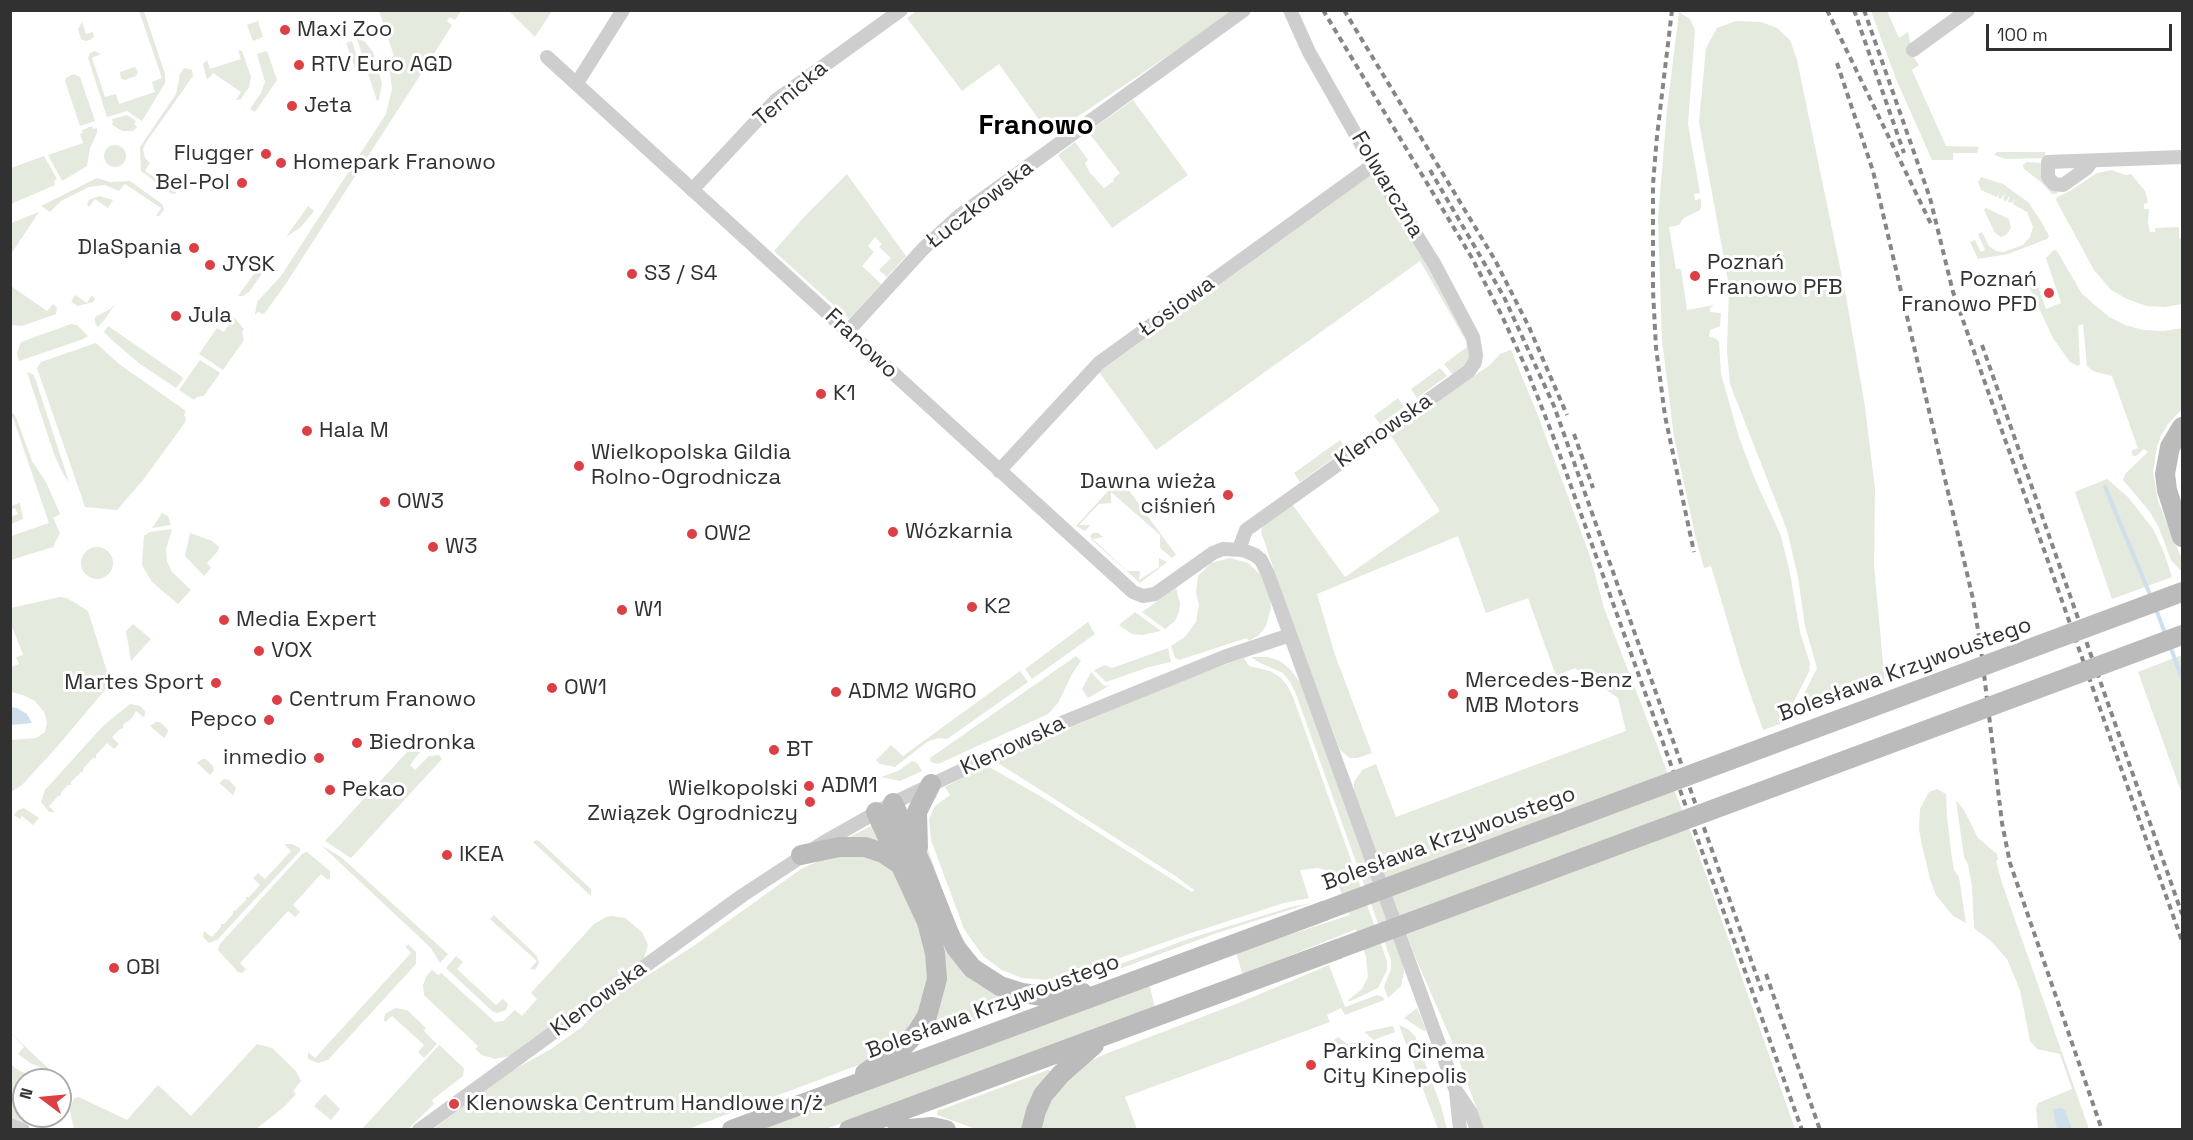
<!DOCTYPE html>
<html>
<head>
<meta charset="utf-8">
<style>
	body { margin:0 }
	#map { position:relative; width:2193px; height:1140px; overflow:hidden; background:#fff; font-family:"Space Grotesk",sans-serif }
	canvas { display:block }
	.frame { position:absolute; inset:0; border:12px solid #313131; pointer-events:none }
	.north { position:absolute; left:12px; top:1068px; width:60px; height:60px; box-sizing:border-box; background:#fff; border:2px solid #adadad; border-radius:50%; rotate:286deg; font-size:16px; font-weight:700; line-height:24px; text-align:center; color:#313131 }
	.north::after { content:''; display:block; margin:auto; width:21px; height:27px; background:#dc4044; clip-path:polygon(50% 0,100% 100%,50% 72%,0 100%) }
	.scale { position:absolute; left:1986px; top:24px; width:186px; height:27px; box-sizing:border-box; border:3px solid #313131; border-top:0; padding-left:8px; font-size:18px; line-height:21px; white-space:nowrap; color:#313131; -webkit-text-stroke:4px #fff; paint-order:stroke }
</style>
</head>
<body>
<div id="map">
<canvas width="2193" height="1140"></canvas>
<div class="frame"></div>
<div class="north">N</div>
<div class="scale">100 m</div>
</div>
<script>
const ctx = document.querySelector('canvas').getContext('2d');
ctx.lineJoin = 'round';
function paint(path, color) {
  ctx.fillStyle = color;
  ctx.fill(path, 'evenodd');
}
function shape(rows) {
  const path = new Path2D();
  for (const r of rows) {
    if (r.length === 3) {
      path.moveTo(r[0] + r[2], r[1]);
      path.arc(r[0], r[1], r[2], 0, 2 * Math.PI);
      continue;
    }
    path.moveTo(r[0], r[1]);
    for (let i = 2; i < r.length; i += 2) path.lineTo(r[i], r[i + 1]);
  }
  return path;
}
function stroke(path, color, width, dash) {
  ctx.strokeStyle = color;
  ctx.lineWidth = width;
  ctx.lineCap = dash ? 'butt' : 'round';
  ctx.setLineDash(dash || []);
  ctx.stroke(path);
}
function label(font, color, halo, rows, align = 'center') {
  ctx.font = font + ' "Space Grotesk",sans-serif';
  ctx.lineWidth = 6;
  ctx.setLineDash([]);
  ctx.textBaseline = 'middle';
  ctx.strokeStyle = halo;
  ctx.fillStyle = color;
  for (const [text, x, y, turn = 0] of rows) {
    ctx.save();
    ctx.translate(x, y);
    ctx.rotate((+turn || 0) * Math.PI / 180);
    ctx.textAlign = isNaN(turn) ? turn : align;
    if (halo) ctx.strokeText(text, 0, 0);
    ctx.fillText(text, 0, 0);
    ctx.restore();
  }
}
paint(shape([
	[917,10,1235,11,1050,135,999,64,962,91,907,18],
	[139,11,144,11,165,74,165,83,142,121,127,111,107,117,88,58,90,53,95,51,101,54,92,58,105,97,116,94,119,104,155,92,152,82,162,78],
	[379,11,461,11,455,20,450,17,447,21,452,25,439,46,285,285,264,314,258,312,255,315,257,302,281,276,386,114,392,89,390,73,386,60,394,56],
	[509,11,552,11,535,37],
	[1871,11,1887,11,1899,38,1908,32,1913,56,1919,65,1912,70,1946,146,1986,147,1979,147,1977,153,1953,153,1953,160,1932,160,1896,79],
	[1679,12,1690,19,1695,30,1688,124,1700,193,1694,194,1695,200,1701,199,1701,207,1700,210,1684,218,1679,225,1669,227,1676,269,1681,269,1687,310,1714,305,1710,308,1710,312,1721,313,1720,326,1710,330,1709,337,1715,338,1719,342,1721,374,1739,437,1754,477,1781,536,1790,573,1800,632,1810,664,1809,672,1790,709,1786,722,1763,730,1742,670,1711,566,1704,568,1696,539,1674,437,1662,340,1658,219,1667,110],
	[258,21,263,37,253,41,247,25],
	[1736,21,1761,22,1777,28,1790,40,1797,60,1846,296,1865,407,1875,489,1874,565,1885,685,1791,720,1817,668,1805,626,1798,577,1787,530,1730,384,1727,351,1729,286,1699,122,1706,48,1717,28],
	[82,22,86,34,93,32,94,37,90,40,85,41,81,39,78,29],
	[357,39,364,41,373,52,382,83,379,100,377,101],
	[352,41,360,66,355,68,346,43],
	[238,50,242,51,251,77,249,87,241,99,237,100,236,100,241,92,213,73,207,80,203,64,207,60,210,69,241,59],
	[267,51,277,80,255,112,250,109,261,93,265,82,257,54],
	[135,67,138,72,136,76,125,80,121,79,120,72],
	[184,68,192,70,193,76,145,144,143,149,145,158,150,163,145,171,173,190,180,184,176,193,172,194,141,171,140,147,176,94,180,74],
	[74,74,80,77,95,121,80,126,65,81,67,77],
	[1133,100,1188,175,1112,228,1058,155,1075,142,1088,160,1085,163,1090,173,1104,188,1114,181,1113,179,1120,173,1088,132],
	[127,115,136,121,134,124,137,127,133,131,122,131,111,124,113,123,112,119],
	[92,126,93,129,97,128,97,133,90,148,87,166,62,181,48,155,83,143,80,134,83,133,82,130],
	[115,156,11],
	[1997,152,2045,152,2045,158,2006,159,1994,155],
	[44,156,57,179,54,181,55,185,11,204,11,168],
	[2026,162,2040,163,2061,190,2056,194,2052,194,2041,182,2024,169,2023,165],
	[2112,170,2125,175,2131,174,2145,191,2148,203,2144,204,2144,209,2149,209,2148,223,2150,232,2155,232,2155,228,2179,227,2179,238,2182,238,2182,304,2165,307,2147,306,2127,299,2111,290,2094,270,2056,200,2057,197,2070,191,2097,173],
	[847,174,906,256,887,277,879,270,891,258,879,247,882,244,875,237,868,246,874,252,862,266,881,284,849,319,774,251,805,216],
	[1371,175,1412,233,1471,347,1469,362,1453,375,1444,364,1467,347,1466,341,1420,261,1156,450,1099,372],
	[1981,177,2003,184,2028,202,2042,223,2049,236,2047,239,2008,254,1978,259,1970,242,1975,240,1981,252,1985,250,1978,234,1982,232,1989,246,1996,251,2003,252,2023,245,2030,237,2033,227,2027,212,2013,204,2015,197,2012,203,2008,202,2010,195,2006,201,2003,200,2005,193,2001,199,1998,198,2000,191,1997,197,1981,190,1978,182],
	[97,178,110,182,130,181,162,204,164,210,159,216,156,216,161,208,125,184,119,191,105,185,89,187,61,201,50,212,41,206],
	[99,196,113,200,108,208,95,199,89,207,87,204,89,200],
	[308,206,314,211,301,227,286,237],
	[1986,208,2009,219,2011,228,2006,235,2001,237,1995,233,1984,210],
	[39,212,11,254,11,223],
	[2054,250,2057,251,2082,294,2109,317,2125,325,2143,330,2164,331,2182,328,2182,409,2168,424,2161,436,2157,446,2153,472,2158,501,2182,560,2182,572,2171,560,2159,528,2150,512,2123,480,2125,474,2148,452,2144,449,2136,456,2133,456,2131,451,2138,448,2112,376,2093,371,2087,366,2083,324,2078,326,2080,364,2078,366,2070,362,2053,338,2029,287,2037,283,2046,309,2061,303,2046,258],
	[275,255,249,292,243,296,238,296,265,259],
	[11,286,47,311,53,304,57,308,56,314,22,326,11,325],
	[75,295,87,303,92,295,95,299,93,302,78,306,71,302],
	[115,304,105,319,98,327,95,323,95,317,110,309],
	[234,317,244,329,242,332,244,340,223,370,199,354,217,328,224,332],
	[71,324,77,325,88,336,81,340,19,361,17,353,21,342],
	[108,326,181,376,183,379,176,388,140,364,113,341,104,332],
	[96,343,119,364,186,411,184,415,186,419,184,424,143,480,117,510,85,507,37,368,41,362],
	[1511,350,1537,413,1590,556,1604,608,1694,841,1795,1129,1484,1129,1454,1046,1414,954,1354,791,1354,782,1362,770,1376,764,1396,817,1626,731,1618,698,1575,668,1556,676,1528,598,1486,613,1458,536,1317,594,1335,655,1372,753,1357,758,1350,758,1340,750,1293,625,1261,532,1262,526,1292,504,1345,577,1440,511,1390,434,1490,365,1500,354],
	[200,360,220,373,204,396,197,397,194,400,179,390],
	[1440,368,1447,376,1417,398,1411,389],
	[27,372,34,375,69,482,63,474,54,454],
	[1398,398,1404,407,1380,424,1374,416],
	[11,411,16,417,32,461,46,482,60,514,53,518,60,533,53,547,11,560,11,536,49,523,13,418,11,418],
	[1340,440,1346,449,1300,482,1294,473],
	[1120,478,1176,555,1172,558,1160,548,1160,535,1111,492,1111,503,1099,504,1079,525,1090,525,1087,529,1085,531,1076,526],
	[2107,479,2128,497,2153,529,2163,550,2172,577,2112,599,2075,492],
	[20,503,23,519,11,524,11,517,18,514,15,508,11,509,11,506],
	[162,513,168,516,171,525,152,528],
	[172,529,166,549,167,561,172,572,191,590,178,604,152,582,142,565,144,536,150,532],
	[190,533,212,541,219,547,218,551,207,563,211,568,204,576,185,556],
	[1093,533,1098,533,1103,537,1093,539,1127,571,1140,571,1139,580,1159,567,1159,558,1167,562,1140,583,1093,541,1090,536],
	[97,563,16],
	[1230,558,1248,563,1261,575,1270,599,1271,608,1266,626,1259,635,1249,641,1247,638,1179,660,1175,658,1171,646,1185,637,1196,622,1199,605,1196,593,1198,576,1211,563],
	[1176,588,1180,603,1179,612,1175,621,1165,629,1142,612],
	[60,597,67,598,88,611,109,678,109,685,56,748,22,785,11,792,11,740,36,738,45,732,47,722,44,712,35,701,23,695,11,692,11,667,19,664,16,657,23,655,11,624,11,608],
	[1135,612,1161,631,1142,635,1132,634,1119,625],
	[1088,622,1095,634,1032,679,1025,669],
	[133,624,151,639,131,661,126,631],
	[1168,648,1171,662,1149,667,1106,682,1094,670,1105,665,1112,668],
	[2182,655,2182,794,2138,672],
	[1076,656,1081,661,1072,674,1058,703,1048,714,938,764,931,762,930,758],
	[1251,657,1268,657,1280,661,1290,669,1302,685,1403,964,1404,972,1401,986,1388,998,1384,987,1391,969,1391,960,1296,694,1290,682,1283,673,1258,662],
	[1244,658,1249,666,1270,671,1280,677,1287,685,1293,697,1387,961,1387,970,1378,988,1351,1001,1347,1001,1362,989,1368,977,1366,957,1356,929,1247,973,1242,973,1236,952,1350,915,1335,877,1328,871,1318,868,1300,870,1309,898,1284,903,1185,935,1066,977,1048,980,1022,978,1002,970,983,956,964,929,931,840,929,819,935,806,950,795,945,787,986,765,1045,799,1192,892,1194,890,1177,877,995,761,1064,730,1201,673],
	[1020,671,1028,682,947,739,938,738,927,742,895,767,880,764,876,760,891,745,903,756],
	[1091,672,1104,686,1110,685,1088,698,1082,689],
	[130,704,140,706,145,711,145,715,143,717,136,711,132,718,123,725,123,728,120,729,112,737,119,744,114,749,107,743,96,755,96,758,93,758,83,769,83,772,81,772,71,782,71,785,68,785,61,792,61,795,58,796,49,806,55,812,49,812,41,802,45,790,103,726],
	[156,722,160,722,168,730,167,734,164,738,150,726],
	[420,738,423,741,424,747,410,765,415,770,429,756,439,755,442,759,351,858,325,841],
	[202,759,206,759,213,766,214,770,210,775,197,763],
	[912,761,917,763,922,771,900,781,881,777,898,771],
	[224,779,229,780,236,788,233,795,219,783],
	[1937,789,1946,794,1947,817,1952,859,1954,870,1959,877,1966,923,1953,916,1936,895,1930,879,1921,841,1919,829,1920,809,1929,792],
	[935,793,937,797,929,804,924,815,923,831,927,847,952,917,966,944,979,960,996,974,1019,983,1044,986,1072,982,1188,939,1291,907,1311,903,1217,933,1081,983,1047,990,1017,986,995,977,977,964,962,944,951,923,925,853,920,830,923,809,928,799],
	[1956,800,1964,810,1978,838,1997,854,1998,860,1996,861,2002,883,2089,1129,2038,1129,2036,1109,2038,1103,2072,1089,2060,1054,2037,1049,2030,1041,2020,990,2007,959,1991,941,1974,928,1972,887,1968,864,1964,857],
	[24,808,39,818,33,825,22,816,20,819,14,815,18,810],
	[873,825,888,848,849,837],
	[536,840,539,841,591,889,591,896,533,842],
	[284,844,292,844,300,848,300,851,217,940,209,943,203,937,204,931,212,937,221,927,221,924,224,924,233,914,233,911,236,910,246,900,246,897,249,897,260,885,253,878,258,873,265,879,291,851],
	[321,845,341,857,448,954,440,963,431,948],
	[307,852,330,871,330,878,328,880,321,874,293,905,300,912,295,917,288,911,240,963,246,969,242,973,238,972,218,950,220,944,303,853],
	[856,852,891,867,923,930,931,975,913,1027,869,1061,688,1129,432,1130,513,1070,551,1049,582,1027,603,1004,692,947,801,869,833,855],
	[494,915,537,956,539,963,535,970,530,969,537,961,490,919],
	[612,916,625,918,642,932,648,945,644,958,510,1056,495,1059,482,1055,475,1049,478,1046,424,995,423,985,427,975,432,970,438,975,441,973,495,1022,503,1021,515,1010,522,1016,537,999,531,993,594,924,606,917],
	[936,921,1019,1003,1017,1006,923,1041,921,1041,937,1006],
	[409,945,416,952,416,964,328,1060,318,1063,308,1059,308,1052,315,1058,411,953,405,946],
	[456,956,463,962,457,969,496,1005,503,999,508,1004,506,1010,497,1013,492,1011,446,968],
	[1329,965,1345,1007,1377,995,1383,997,1384,1000,1345,1015,1341,1008,1327,1015,1330,1022,1125,1097,1137,1129,1037,1130,1046,1102,1083,1064,1108,1053,1241,1002],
	[1147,986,1150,987,1155,1008,826,1129,761,1130],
	[395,1008,407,1010,426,1028,424,1031,437,1044,424,1058,418,1052,424,1045,392,1016,385,1022,384,1020,385,1014],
	[1417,1008,1426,1030,1424,1031,1404,1018],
	[1399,1025,1408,1029,1415,1036,1441,1106,1447,1129,1438,1129],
	[1393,1026,1395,1032,1374,1040,1364,1032],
	[11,1033,49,1069,47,1070,30,1063,18,1054,24,1047],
	[1338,1037,1347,1044,1364,1041,1366,1042,1343,1051,1337,1051,1331,1046,1334,1040],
	[257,1044,272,1048,296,1071,301,1081,293,1091,296,1094,284,1107,256,1129,75,1130,73,1125,70,1109,74,1098,79,1097,127,1120,158,1085,191,1116],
	[439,1045,464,1068,463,1076,432,1100,434,1104,408,1129,362,1129],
	[10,1064,20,1071,40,1080,24,1080,24,1116,47,1116,42,1120,24,1123,11,1119],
	[1048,1070,1052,1071,1025,1129,976,1129,937,1115,938,1110,943,1109],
	[325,1094,340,1109,331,1120,314,1106]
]), '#e4eade');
paint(shape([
	[10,707,17,708,27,714,32,723,11,725],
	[2061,1108,2065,1110,2072,1129,2057,1129,2053,1109]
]), '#cfdfeb');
stroke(shape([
	[2105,487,2151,597],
	[2156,609,2166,636],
	[2170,646,2182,678]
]), '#cfdfeb', 4);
stroke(shape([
	[1913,50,1968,10],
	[547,57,1133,592,1143,596,1155,594,1213,553,1223,549,1243,550,1255,555,1261,560,1268,574,1456,1091,1460,1130],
	[577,83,623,10],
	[2092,161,2087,168,2063,185,2054,184,2048,177,2048,162,2182,157],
	[692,190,775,101,901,10],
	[848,331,924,248,959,216,1244,10],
	[999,471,1099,363,1373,165],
	[1239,549,1246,530,1469,371,1475,362,1476,355,1473,337,1435,265,1373,165,1309,52,1290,10],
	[1457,1092,1471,1113,1477,1130],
	[10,1125,23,1130],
	[419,1130,743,895,824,842,893,803,1059,724,1224,657,1290,635]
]), '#cecece', 14);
stroke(shape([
	[2182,427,2170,447,2165,474,2167,490,2182,537],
	[893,803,923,868,950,936,956,948,972,968,1000,986,1022,993,1043,996,1083,993],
	[918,847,917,812,931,784],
	[801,855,839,847,865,847,883,853,901,865],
	[865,1073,904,1046,917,1032,927,1016,937,979,935,953,927,922,876,812],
	[732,1130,1324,911],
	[849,1130,1338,949],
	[897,1130,932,1127,946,1130],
	[1031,1130,1036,1111,1043,1095,1061,1074,1094,1045]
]), '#bbb', 20);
stroke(shape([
	[1323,10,1472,258,1502,316,1527,370,1553,436,1802,1130],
	[1344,10,1495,260,1529,327,1567,415],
	[1672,10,1657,136,1653,184,1653,291,1656,348,1665,416,1694,552],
	[1827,10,1932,226],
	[1854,10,1904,153],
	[1864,10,1930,198,1953,292,2182,941],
	[1837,63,1873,171,1973,599,1981,649,2002,823,2010,863,2102,1130],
	[1430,170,1504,297,1554,406,1762,991],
	[1982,345,2182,914],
	[1574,434,1593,488],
	[1766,974,1820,1130]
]), '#868686', 4, [6, 4.5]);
stroke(shape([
	[1324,911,2182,592],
	[1338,949,2182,635]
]), '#bbb', 20);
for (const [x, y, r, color] of [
	[285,30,6,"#dc4044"],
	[299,65,6,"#dc4044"],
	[292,106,6,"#dc4044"],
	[266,154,6,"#dc4044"],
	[281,163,6,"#dc4044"],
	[242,183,6,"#dc4044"],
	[194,248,6,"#dc4044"],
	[210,265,6,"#dc4044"],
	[632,274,6,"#dc4044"],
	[1695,276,6,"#dc4044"],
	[2049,293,6,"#dc4044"],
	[176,316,6,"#dc4044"],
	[821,394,6,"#dc4044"],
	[307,431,6,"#dc4044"],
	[579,466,6,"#dc4044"],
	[1228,495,6,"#dc4044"],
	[385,502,6,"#dc4044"],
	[893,532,6,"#dc4044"],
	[692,534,6,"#dc4044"],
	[433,547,6,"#dc4044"],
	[972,607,6,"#dc4044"],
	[622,610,6,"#dc4044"],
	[224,620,6,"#dc4044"],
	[259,651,6,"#dc4044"],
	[216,683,6,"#dc4044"],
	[552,688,6,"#dc4044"],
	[836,692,6,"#dc4044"],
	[1453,694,6,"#dc4044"],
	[277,700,6,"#dc4044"],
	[269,720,6,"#dc4044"],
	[357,743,6,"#dc4044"],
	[774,750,6,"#dc4044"],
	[319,758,6,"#dc4044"],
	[809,786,6,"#dc4044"],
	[330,790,6,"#dc4044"],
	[810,802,6,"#dc4044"],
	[447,855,6,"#dc4044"],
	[114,968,6,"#dc4044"],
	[1311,1065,6,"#dc4044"],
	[454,1104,6,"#dc4044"]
]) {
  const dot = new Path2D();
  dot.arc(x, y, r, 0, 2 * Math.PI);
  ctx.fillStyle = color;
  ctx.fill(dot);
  stroke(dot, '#fff', 2);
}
label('22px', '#313131', '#fff', [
	["Maxi Zoo",297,30],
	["RTV Euro AGD",311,65],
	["Jeta",304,106],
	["Flugger",254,154,"right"],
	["Homepark Franowo",293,163],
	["Bel-Pol",230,183,"right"],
	["DlaSpania",182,248,"right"],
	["Poznań",1707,263],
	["Franowo PFB",1707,288],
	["JYSK",222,265],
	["S3 / S4",644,274],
	["Poznań",2037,280,"right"],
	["Franowo PFD",2037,305,"right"],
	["Jula",188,316],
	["K1",833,394],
	["Hala M",319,431],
	["Wielkopolska Gildia",591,453],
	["Rolno-Ogrodnicza",591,478],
	["Dawna wieża",1216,482,"right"],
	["ciśnień",1216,507,"right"],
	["OW3",397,502],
	["Wózkarnia",905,532],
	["OW2",704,534],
	["W3",445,547],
	["K2",984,607],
	["W1",634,610],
	["Media Expert",236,620],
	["VOX",271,651],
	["Mercedes-Benz",1465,681],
	["MB Motors",1465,706],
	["Martes Sport",204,683,"right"],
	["OW1",564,688],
	["ADM2 WGRO",848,692],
	["Centrum Franowo",289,700],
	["Pepco",257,720,"right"],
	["Biedronka",369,743],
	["BT",786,750],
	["inmedio",307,758,"right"],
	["ADM1",821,786],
	["Wielkopolski",798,789,"right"],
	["Związek Ogrodniczy",798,814,"right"],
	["Pekao",342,790],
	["IKEA",459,855],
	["OBI",126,968],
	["Parking Cinema",1323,1052],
	["City Kinepolis",1323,1077],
	["Klenowska Centrum Handlowe n/ż",466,1104]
], 'left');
label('22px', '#313131', '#fff', [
	["Ternicka",791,94,-40],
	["Folwarczna",1387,185,59],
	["Łuczkowska",980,205,-38],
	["Łosiowa",1177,307,-36],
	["Franowo",861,344,43],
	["Klenowska",1384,431,-35],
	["Bolesława Krzywoustego",1905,670,-20],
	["Klenowska",1013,746,-25],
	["Bolesława Krzywoustego",1449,839,-20],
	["Klenowska",599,999,-36],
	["Bolesława Krzywoustego",993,1007,-20]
]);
label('bold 28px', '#000', '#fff', [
	["Franowo",1036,126]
]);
</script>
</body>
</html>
